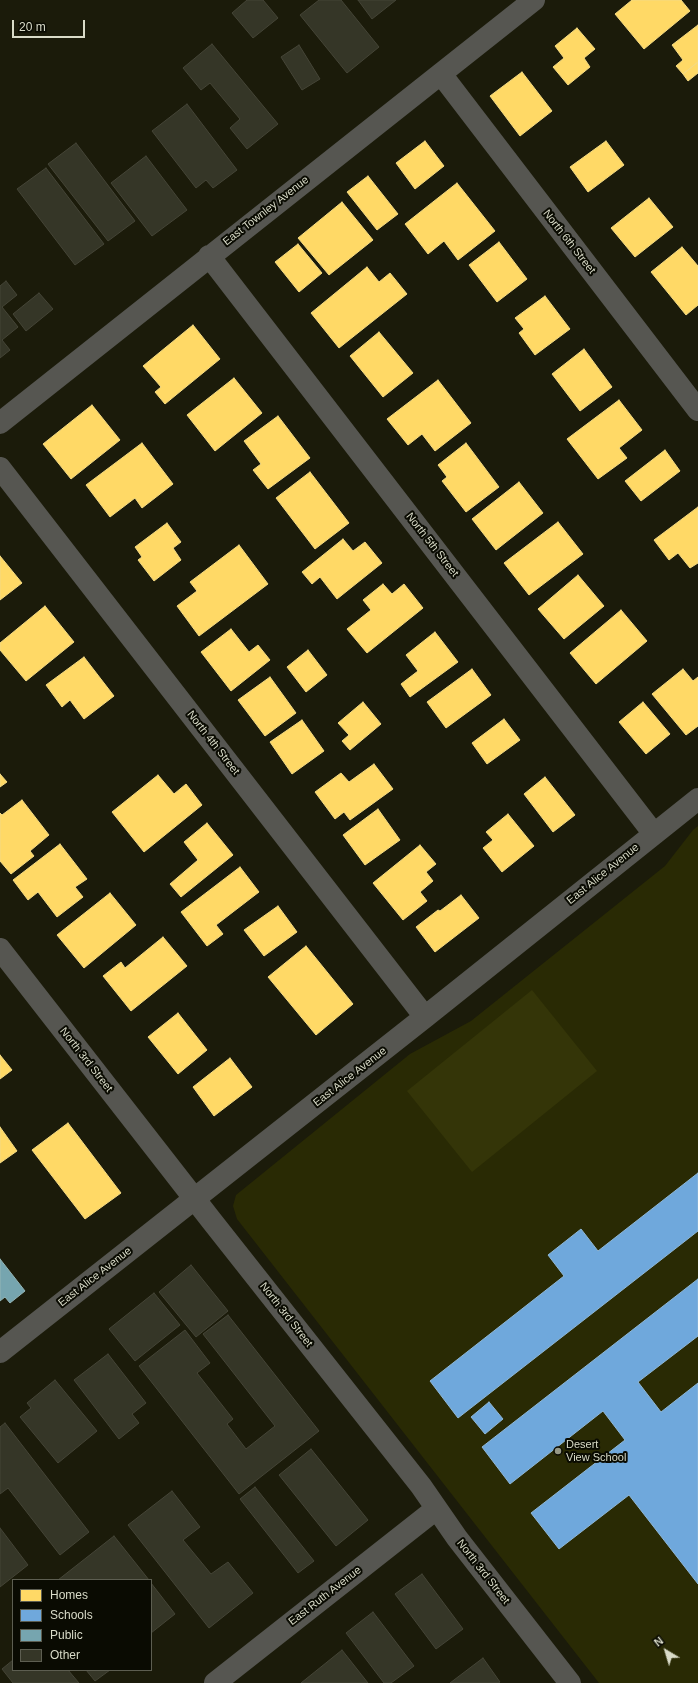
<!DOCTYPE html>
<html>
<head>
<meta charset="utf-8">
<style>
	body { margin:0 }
	#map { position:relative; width:698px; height:1683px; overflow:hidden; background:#1b1b0a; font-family:Helvetica,sans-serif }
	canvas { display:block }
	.legend { position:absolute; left:12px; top:1579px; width:140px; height:92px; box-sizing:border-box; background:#0a0b02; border:1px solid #5d5e51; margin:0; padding:5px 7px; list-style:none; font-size:12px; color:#d9dbc8 }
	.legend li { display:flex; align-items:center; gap:8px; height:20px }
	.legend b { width:20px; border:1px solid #5d5e51 }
	.north { position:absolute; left:646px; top:1631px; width:40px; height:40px; -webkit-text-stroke:3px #0a0b02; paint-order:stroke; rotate:322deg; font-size:11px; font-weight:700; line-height:16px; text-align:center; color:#d9dbc8 }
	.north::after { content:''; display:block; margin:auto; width:14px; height:18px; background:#d9dbc8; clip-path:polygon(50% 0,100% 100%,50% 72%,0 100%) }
	.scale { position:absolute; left:12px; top:20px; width:73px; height:18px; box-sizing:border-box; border:2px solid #d9dbc8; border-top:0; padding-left:5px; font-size:12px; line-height:14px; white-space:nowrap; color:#d9dbc8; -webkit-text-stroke:3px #0a0b02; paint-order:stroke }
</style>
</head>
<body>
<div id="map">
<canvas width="698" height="1683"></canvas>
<ul class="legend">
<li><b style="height:11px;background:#ffd966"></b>Homes</li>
<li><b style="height:11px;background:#6fa8dc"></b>Schools</li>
<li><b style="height:11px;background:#76a5af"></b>Public</li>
<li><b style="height:11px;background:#353627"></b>Other</li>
</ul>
<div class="north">N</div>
<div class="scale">20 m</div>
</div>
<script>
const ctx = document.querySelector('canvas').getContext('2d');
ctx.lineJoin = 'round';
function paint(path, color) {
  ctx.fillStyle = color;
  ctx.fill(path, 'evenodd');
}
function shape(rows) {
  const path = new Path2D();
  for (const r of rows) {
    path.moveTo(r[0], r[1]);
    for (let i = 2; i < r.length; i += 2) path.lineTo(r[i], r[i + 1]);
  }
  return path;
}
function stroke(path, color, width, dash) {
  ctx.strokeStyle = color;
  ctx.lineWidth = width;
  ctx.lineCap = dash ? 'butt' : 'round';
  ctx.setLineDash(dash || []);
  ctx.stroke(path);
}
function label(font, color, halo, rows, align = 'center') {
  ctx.font = font + ' Helvetica,sans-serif';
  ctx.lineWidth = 4;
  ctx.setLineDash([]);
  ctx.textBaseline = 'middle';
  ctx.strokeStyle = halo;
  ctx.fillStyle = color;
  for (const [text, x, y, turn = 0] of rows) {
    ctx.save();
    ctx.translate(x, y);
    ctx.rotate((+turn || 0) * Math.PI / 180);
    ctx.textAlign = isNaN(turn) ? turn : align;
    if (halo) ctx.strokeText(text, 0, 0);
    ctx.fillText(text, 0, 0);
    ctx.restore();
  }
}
paint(shape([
	[698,826,698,1683,599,1683,237,1219,233,1206,236,1195,410,1054,471,1021,665,866,693,830]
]), '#292a04');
paint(shape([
	[532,990,597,1071,472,1172,407,1091]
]), '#343508');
const homes = shape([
	[632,0,681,0,690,11,644,49,615,14,632,0],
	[698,25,698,62,683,74,676,66,683,60,672,45,698,25],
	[577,28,595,49,584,58,590,67,568,85,553,67,564,58,555,46,577,28],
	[698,62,698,73,688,81,683,74,698,62],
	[522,72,552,111,520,136,490,96,522,72],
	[425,141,444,166,415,189,396,163,425,141],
	[606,141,624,165,588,192,570,167,606,141],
	[368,176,398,214,377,230,347,192,368,176],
	[457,183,495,231,458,260,444,241,428,254,405,224,457,183],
	[649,198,673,227,635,257,611,228,649,198],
	[342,202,373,240,329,275,298,238,342,202],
	[499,242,527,279,497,302,469,265,499,242],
	[298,244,322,273,299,292,275,262,298,244],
	[682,247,698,266,698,305,686,315,651,272,682,247],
	[367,267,379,282,390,273,407,294,339,348,311,313,367,267],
	[545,296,570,329,535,355,519,333,524,329,515,318,545,296],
	[193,325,220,359,165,404,155,392,161,387,143,366,193,325],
	[379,332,413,373,383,397,350,356,379,332],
	[584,349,612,387,580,411,552,374,584,349],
	[234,378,262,413,215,451,187,415,234,378],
	[438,380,471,423,435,451,422,434,408,445,387,419,438,380],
	[619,400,642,430,619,448,627,458,598,479,567,439,619,400],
	[92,405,120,440,71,479,43,444,92,405],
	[278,416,310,458,268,489,253,470,261,464,244,441,278,416],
	[142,443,173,484,142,508,135,498,110,517,86,485,142,443],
	[466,443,499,487,466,512,442,481,447,477,438,465,466,443],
	[665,450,680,471,641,501,625,481,665,450],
	[310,472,349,523,315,549,276,498,310,472],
	[519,482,543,513,496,550,472,519,519,482],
	[698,507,698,563,690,568,678,553,669,560,654,540,698,507],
	[558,522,583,554,529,595,504,563,558,522],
	[167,523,181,542,173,548,181,560,154,581,138,560,142,557,135,547,167,523],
	[343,539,353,551,365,542,382,563,337,599,320,577,312,584,302,572,343,539],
	[239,545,268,584,199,636,177,606,197,591,190,582,239,545],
	[0,556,22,583,0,600,0,556],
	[578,575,604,606,564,639,538,609,578,575],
	[383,584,392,594,404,584,423,608,367,653,347,629,371,610,363,600,383,584],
	[45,606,74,642,26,681,0,650,0,643,45,606],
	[621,610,647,641,596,684,570,653,621,610],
	[231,629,249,652,258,645,270,660,231,691,201,652,231,629],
	[435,632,458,662,410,697,401,684,418,671,406,655,435,632],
	[308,650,327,675,306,692,287,667,308,650],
	[84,657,114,696,84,719,70,700,62,707,46,685,84,657],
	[472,669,491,695,446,728,427,702,472,669],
	[683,669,693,681,698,677,698,726,686,735,652,694,683,669],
	[270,677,296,713,265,736,238,700,270,677],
	[363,702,381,724,350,750,342,741,349,735,338,723,363,702],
	[643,702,670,734,646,754,619,722,643,702],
	[504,719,520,740,487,764,472,743,504,719],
	[302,720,324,751,292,774,270,742,302,720],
	[374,764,393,789,350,820,344,812,335,819,315,792,341,773,349,782,374,764],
	[0,774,7,782,0,787,0,774],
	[158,775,174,794,186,784,202,805,144,852,112,812,158,775],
	[545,777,575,815,553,832,524,794,545,777],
	[22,800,49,835,30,851,34,856,11,874,0,861,0,813,2,815,22,800],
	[378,809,400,840,365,865,343,835,378,809],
	[508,814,534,846,502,872,483,848,493,840,486,832,508,814],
	[207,823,233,855,181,897,170,884,198,860,184,842,207,823],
	[60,844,87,879,75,887,83,897,57,917,38,892,28,900,13,880,60,844],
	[420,845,436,864,426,872,433,881,420,892,427,901,403,920,373,883,420,845],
	[240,867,259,892,216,925,223,934,207,946,181,912,240,867],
	[110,893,136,925,84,968,57,935,110,893],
	[461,895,479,918,435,952,416,927,438,910,440,911,461,895],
	[278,906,297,932,264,956,244,930,278,906],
	[163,937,187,966,131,1011,103,976,121,962,125,968,163,937],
	[306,946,353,1004,316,1035,268,977,306,946],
	[178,1013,207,1050,178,1074,148,1037,178,1013],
	[0,1055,12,1070,0,1079,0,1055],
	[230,1058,252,1087,214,1116,193,1087,230,1058],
	[68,1123,121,1193,85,1219,32,1150,68,1123],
	[0,1127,17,1151,0,1163,0,1127]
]);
paint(homes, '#ffd966');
stroke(homes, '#f4da83', 1);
const schools = shape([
	[698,1173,698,1231,458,1418,430,1381,564,1276,548,1255,581,1229,598,1251,698,1173],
	[698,1279,698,1336,638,1382,661,1412,698,1383,698,1584,629,1495,559,1549,531,1513,625,1440,603,1411,510,1484,482,1447,698,1279],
	[489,1402,503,1419,485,1434,471,1417,489,1402]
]);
paint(schools, '#6fa8dc');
stroke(schools, '#8fb7d6', 1);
const public = shape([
	[0,1259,25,1291,10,1303,5,1297,0,1301,0,1259]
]);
paint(public, '#76a5af');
stroke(public, '#94b5b6', 1);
const building = shape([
	[247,0,263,0,278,18,253,38,232,13,247,0],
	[319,0,341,0,379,47,347,73,300,15,319,0],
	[358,0,396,0,372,19,358,0],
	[212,44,278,124,247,149,230,128,240,119,210,83,201,90,183,68,212,44],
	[299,45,320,79,302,90,281,57,299,45],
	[187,104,237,170,213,188,206,180,196,188,152,131,187,104],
	[76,143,135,221,108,241,48,164,76,143],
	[146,156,187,210,152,236,111,183,146,156],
	[46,168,104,244,75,265,17,189,46,168],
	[6,281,17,295,2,307,18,327,2,340,10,350,0,358,0,286,6,281],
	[39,293,53,309,26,331,13,314,39,293],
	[191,1265,228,1311,196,1337,159,1292,191,1265],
	[154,1293,180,1325,135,1361,109,1329,154,1293],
	[228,1315,319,1431,239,1494,139,1366,185,1330,210,1363,197,1373,233,1419,227,1424,246,1449,275,1426,203,1334,228,1315],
	[108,1354,146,1403,132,1414,139,1423,119,1439,74,1380,108,1354],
	[55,1380,97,1431,58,1463,20,1417,31,1408,27,1403,55,1380],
	[5,1423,89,1532,60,1555,8,1488,0,1494,0,1427,5,1423],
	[311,1449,368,1520,336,1546,279,1475,311,1449],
	[255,1487,314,1561,298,1573,240,1499,255,1487],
	[172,1491,200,1527,183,1540,211,1574,228,1562,253,1593,209,1628,128,1525,172,1491],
	[0,1528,28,1565,0,1587,0,1528],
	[114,1536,149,1580,58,1580,114,1536],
	[422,1574,463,1629,436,1649,395,1594,422,1574],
	[151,1583,175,1614,151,1633,151,1583],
	[373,1612,414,1666,391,1683,384,1683,346,1633,373,1612],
	[342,1650,368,1683,301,1683,342,1650],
	[483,1658,500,1682,498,1683,450,1683,483,1658],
	[13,1660,13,1670,68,1670,79,1683,13,1683,2,1669,13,1660],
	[86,1670,110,1670,95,1681,86,1670]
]);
paint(building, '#353627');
stroke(building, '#454537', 1);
stroke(shape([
	[441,74,698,410],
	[209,256,654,834],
	[0,423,534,0],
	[0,468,425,1017],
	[0,949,211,1220,421,1486,457,1538,570,1683],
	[0,1352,425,1017,698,799],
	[215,1683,436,1509]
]), '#565651', 22);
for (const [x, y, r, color] of [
	[558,1451,4,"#969886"]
]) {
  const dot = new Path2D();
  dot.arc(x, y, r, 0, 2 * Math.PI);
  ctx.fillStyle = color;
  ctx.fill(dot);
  stroke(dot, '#0a0b02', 1.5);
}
label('11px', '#d9dbc8', '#0a0b02', [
	["East Townley Avenue",266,211,-38],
	["North 6th Street",569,242,52],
	["North 5th Street",432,545,52],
	["North 4th Street",213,743,52],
	["East Alice Avenue",603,874,-39],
	["North 3rd Street",86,1060,52],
	["East Alice Avenue",350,1077,-38],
	["East Alice Avenue",95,1277,-38],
	["North 3rd Street",286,1315,52],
	["North 3rd Street",483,1572,52],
	["East Ruth Avenue",325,1596,-38]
]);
label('11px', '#d9dbc8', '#0a0b02', [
	["Desert",566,1445],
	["View School",566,1458]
], 'left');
</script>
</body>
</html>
